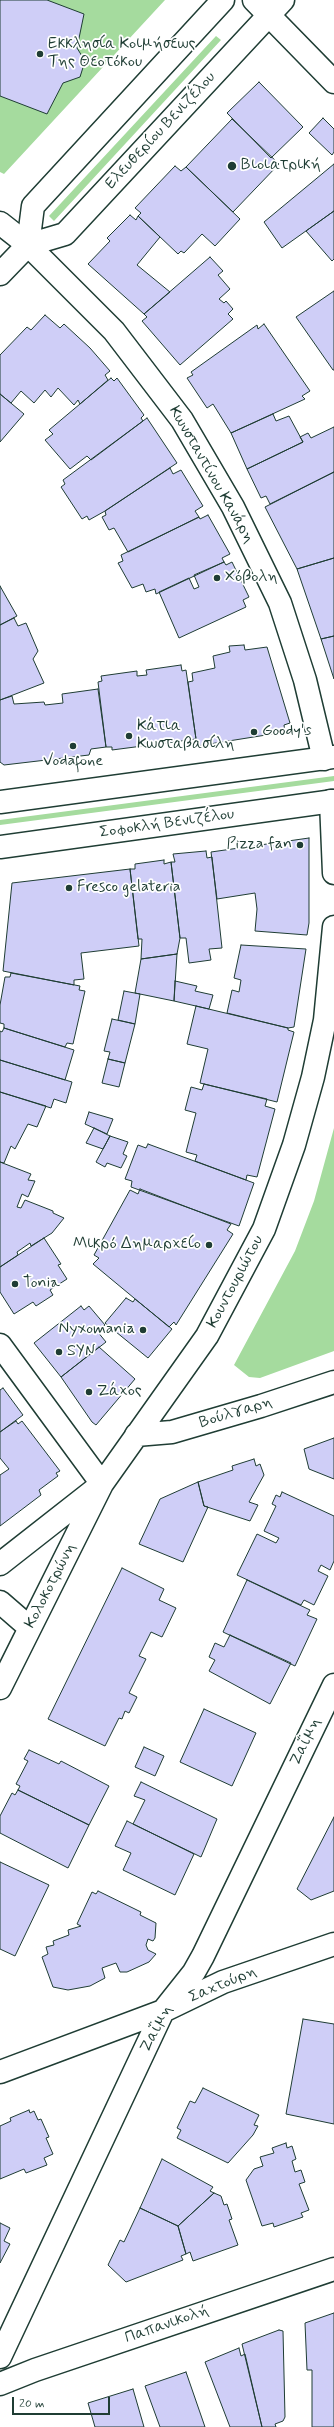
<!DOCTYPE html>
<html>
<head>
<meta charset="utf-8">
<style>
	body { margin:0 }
	#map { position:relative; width:334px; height:2427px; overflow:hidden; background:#fff; font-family:Mynerve,sans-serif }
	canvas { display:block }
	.scale { position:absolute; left:12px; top:2397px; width:98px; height:18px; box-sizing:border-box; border:2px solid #1f3d34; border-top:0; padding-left:5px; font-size:12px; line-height:14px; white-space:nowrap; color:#1f3d34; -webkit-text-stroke:3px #fff; paint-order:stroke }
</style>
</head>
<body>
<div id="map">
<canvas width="334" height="2427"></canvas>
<div class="scale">20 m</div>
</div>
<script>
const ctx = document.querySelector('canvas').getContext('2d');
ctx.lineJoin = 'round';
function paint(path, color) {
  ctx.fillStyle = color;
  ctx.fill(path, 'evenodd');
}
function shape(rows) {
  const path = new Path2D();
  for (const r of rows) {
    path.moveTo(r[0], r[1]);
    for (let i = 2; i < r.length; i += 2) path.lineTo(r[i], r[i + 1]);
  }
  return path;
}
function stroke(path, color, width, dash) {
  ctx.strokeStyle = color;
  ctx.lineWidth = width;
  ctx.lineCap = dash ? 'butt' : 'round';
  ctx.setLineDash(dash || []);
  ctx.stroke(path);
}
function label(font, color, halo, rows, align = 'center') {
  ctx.font = font + ' Mynerve,sans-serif';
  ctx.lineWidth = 3.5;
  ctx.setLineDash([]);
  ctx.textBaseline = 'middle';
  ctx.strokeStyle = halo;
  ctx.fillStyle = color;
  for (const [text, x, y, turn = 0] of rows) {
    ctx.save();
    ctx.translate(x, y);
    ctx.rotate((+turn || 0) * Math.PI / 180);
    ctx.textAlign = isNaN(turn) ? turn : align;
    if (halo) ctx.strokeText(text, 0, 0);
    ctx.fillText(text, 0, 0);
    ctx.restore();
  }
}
paint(shape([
	[0,0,165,0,4,174,0,172],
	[216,36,221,40,54,221,49,216],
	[334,776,334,781,0,825,0,820],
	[334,1128,334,1351,260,1378,249,1377,234,1365,295,1251,314,1201]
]), '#a5db9e');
const building = shape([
	[0,0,47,0,84,14,77,48,85,61,80,77,63,83,47,114,0,96,0,0],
	[259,82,303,127,271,158,227,113,259,82],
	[323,118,334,129,334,152,332,155,309,133,323,118],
	[232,119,279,164,233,212,186,167,232,119],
	[334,164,334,211,282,248,264,222,334,164],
	[175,166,181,171,186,167,240,219,215,246,202,234,184,253,181,251,178,254,138,216,141,213,135,208,175,166],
	[334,211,334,259,332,261,306,231,334,211],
	[130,215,136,220,138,216,160,237,137,265,170,292,144,314,88,264,110,241,107,238,130,215],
	[210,257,223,271,218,275,230,289,219,299,224,303,226,301,233,309,228,314,233,319,180,365,142,321,147,317,144,314,210,257],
	[334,291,334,370,333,370,296,317,334,291],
	[45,315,60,328,64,324,90,348,110,371,105,375,108,380,80,404,78,400,74,405,58,388,51,397,45,390,34,403,21,391,11,403,0,394,0,355,27,327,31,330,45,315],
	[264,324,310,391,302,396,305,399,231,433,213,404,207,408,187,378,193,375,191,372,257,325,258,329,264,324],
	[111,378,114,381,117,378,144,415,141,418,143,421,91,460,87,456,70,469,45,440,53,434,49,430,111,378],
	[0,394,24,414,0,442,0,394],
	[273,414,276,421,289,416,303,442,247,469,231,433,273,414],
	[147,418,177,463,105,511,89,520,87,516,82,519,61,487,65,484,63,480,147,418],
	[334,427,334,472,270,504,266,496,261,498,247,469,303,442,300,437,308,433,311,438,334,427],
	[170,468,173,474,181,470,203,506,195,511,199,517,128,552,114,528,109,530,102,517,106,515,105,511,170,468],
	[334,472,334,558,297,569,265,507,334,472],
	[208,515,230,554,222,558,224,562,156,594,155,589,146,592,143,584,132,588,118,563,123,561,121,555,199,517,200,519,208,515],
	[334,558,334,636,321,639,297,569,334,558],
	[224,562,226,565,232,562,249,597,243,600,246,607,179,638,159,592,189,578,194,589,199,587,194,575,224,562],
	[0,586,17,616,0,625,0,586],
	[14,618,18,626,26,623,38,651,33,659,44,683,0,700,0,625,14,618],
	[334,636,334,679,321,639,334,636],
	[244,645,245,650,267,647,290,723,284,725,285,732,197,746,188,682,193,681,192,673,215,668,213,656,230,652,229,646,244,645],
	[181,665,182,671,186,670,196,739,112,750,112,747,106,747,98,682,102,681,101,676,137,671,137,676,147,675,146,670,181,665],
	[98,689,106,747,91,749,89,755,4,765,0,762,0,700,12,696,14,704,44,702,45,705,63,703,62,694,98,689],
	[309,838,309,923,307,935,255,931,257,909,255,893,217,899,211,852,309,838],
	[206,851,207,858,212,857,222,948,209,949,211,960,189,963,186,938,180,938,171,862,175,862,173,854,206,851],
	[164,860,164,864,171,862,180,938,177,954,141,959,142,939,138,939,130,869,135,869,135,864,164,860],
	[130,869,139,946,81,953,84,979,74,980,74,985,3,971,12,883,130,869],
	[241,945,306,949,294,1027,288,1028,227,1013,232,990,239,992,241,980,234,978,241,945],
	[177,954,174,1001,135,993,141,959,177,954],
	[11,973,80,986,79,990,85,991,73,1044,67,1043,65,1047,4,1028,4,1024,0,1023,0,1005,5,977,10,977,11,973],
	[175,981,197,986,195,991,213,995,209,1009,174,1001,175,981],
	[124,991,140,994,135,1024,118,1020,124,991],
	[196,1006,288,1028,288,1030,294,1032,277,1102,200,1083,208,1049,187,1044,196,1006],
	[112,1019,135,1024,125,1063,108,1059,110,1052,104,1051,112,1019],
	[4,1028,74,1050,65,1080,0,1060,0,1031,2,1032,4,1028],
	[108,1059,125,1063,119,1087,102,1083,108,1059],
	[0,1060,72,1082,66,1103,54,1099,51,1108,0,1092,0,1060],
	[204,1084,267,1099,265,1106,275,1109,257,1177,247,1175,246,1180,195,1161,197,1155,186,1152,196,1113,185,1110,191,1087,202,1090,204,1084],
	[0,1092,46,1106,37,1127,28,1124,15,1149,11,1146,4,1163,0,1162,0,1092],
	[89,1112,113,1119,107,1134,85,1124,89,1112],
	[94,1128,110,1136,103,1149,86,1143,94,1128],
	[110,1136,128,1142,123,1154,127,1156,121,1168,107,1163,105,1167,96,1162,110,1136],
	[148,1144,254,1183,239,1226,131,1187,132,1181,125,1179,138,1145,146,1148,148,1144],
	[0,1162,31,1174,28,1180,35,1181,28,1197,22,1194,17,1207,21,1208,25,1200,53,1211,53,1213,64,1218,52,1233,31,1246,30,1243,17,1252,18,1255,0,1267,0,1162],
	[140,1189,231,1224,227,1230,233,1234,176,1325,174,1322,169,1327,93,1264,99,1258,94,1255,130,1190,138,1194,140,1189],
	[44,1238,61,1264,58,1265,67,1279,50,1290,53,1295,36,1306,33,1302,14,1314,0,1292,0,1267,44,1238],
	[126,1298,133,1302,135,1299,172,1329,148,1358,105,1323,126,1298],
	[81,1306,84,1310,89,1306,105,1325,97,1331,106,1342,61,1377,34,1343,81,1306],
	[99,1347,135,1379,96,1425,92,1422,61,1377,99,1347],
	[3,1388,23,1415,0,1432,0,1390,3,1388],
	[16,1421,18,1424,22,1421,60,1471,56,1473,58,1476,39,1490,41,1495,0,1526,0,1475,9,1469,0,1458,0,1432,16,1421],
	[334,1438,334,1479,309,1469,304,1449,334,1438],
	[254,1459,256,1466,260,1464,264,1475,249,1502,258,1505,250,1521,204,1506,198,1482,233,1470,232,1466,254,1459],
	[198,1482,204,1506,208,1507,183,1562,139,1544,160,1499,198,1482],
	[282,1492,334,1516,334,1561,330,1570,321,1565,318,1571,328,1576,314,1605,304,1600,301,1605,237,1575,257,1534,276,1543,279,1538,264,1531,276,1506,272,1504,276,1495,280,1497,282,1492],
	[122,1568,164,1589,159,1600,176,1608,162,1637,151,1632,139,1656,146,1659,129,1693,137,1697,129,1713,125,1711,122,1719,119,1718,105,1746,48,1719,122,1568],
	[247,1580,310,1610,307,1615,317,1619,295,1666,223,1632,247,1580],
	[230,1635,291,1663,270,1704,209,1671,215,1660,209,1657,215,1643,224,1647,230,1635],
	[204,1709,256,1733,232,1786,180,1762,204,1709],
	[144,1747,164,1756,155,1776,135,1767,144,1747],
	[29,1750,59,1764,61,1761,109,1786,89,1825,18,1790,20,1786,16,1784,28,1761,24,1759,29,1750],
	[141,1782,217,1819,201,1857,133,1824,145,1800,134,1796,141,1782],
	[18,1790,89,1825,68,1868,0,1833,0,1816,12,1793,15,1795,18,1790],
	[334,1817,334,1891,311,1900,297,1889,334,1817],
	[127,1821,194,1854,175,1895,123,1870,131,1853,115,1846,127,1821],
	[0,1862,49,1885,15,1956,0,1949,0,1862],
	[98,1891,141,1912,140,1915,156,1923,155,1938,153,1941,148,1939,146,1945,148,1950,156,1954,149,1962,127,1972,120,1972,116,1963,102,1968,105,1978,90,1986,68,1990,53,1987,42,1957,48,1954,46,1947,54,1945,53,1941,69,1935,68,1930,81,1926,77,1924,92,1892,96,1894,98,1891],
	[303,2019,334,2024,334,2124,286,2114,303,2019],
	[203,2088,259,2115,254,2125,258,2126,253,2135,228,2163,177,2138,181,2130,177,2128,190,2101,195,2103,203,2088],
	[29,2110,30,2113,34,2111,38,2120,41,2119,49,2137,46,2138,53,2154,44,2158,47,2165,26,2173,24,2169,0,2179,0,2126,11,2121,10,2118,29,2110],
	[286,2143,287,2148,292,2146,296,2159,292,2161,295,2172,301,2170,305,2182,299,2184,309,2210,301,2213,303,2217,274,2227,273,2223,262,2226,246,2180,254,2169,263,2166,260,2157,274,2153,272,2148,286,2143],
	[162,2159,213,2187,210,2191,214,2193,178,2226,140,2208,162,2159],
	[214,2193,221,2196,224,2205,227,2204,232,2219,229,2220,238,2245,193,2261,190,2252,186,2254,178,2226,214,2193],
	[140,2208,178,2226,186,2254,181,2256,183,2260,126,2282,108,2265,120,2240,124,2242,140,2208],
	[0,2223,10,2228,4,2241,10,2244,0,2263,0,2223],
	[334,2313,334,2427,312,2427,312,2370,307,2370,305,2323,334,2313],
	[279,2330,283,2331,285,2417,283,2421,275,2424,276,2427,262,2427,242,2344,279,2330],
	[239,2348,241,2356,245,2354,262,2427,230,2427,205,2362,239,2348],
	[186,2372,205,2427,160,2427,145,2386,186,2372],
	[133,2389,144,2427,95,2427,88,2403,133,2389]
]);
paint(building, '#cfcef7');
stroke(building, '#1f3d34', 1);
const minor = shape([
	[254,0,334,82],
	[0,223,28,245,114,331,182,420,233,507,280,603,305,680,324,759],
	[331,801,334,873],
	[0,1345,102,1484,0,1688],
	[136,1435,172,1432,261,1406,334,1382],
	[0,1564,102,1484,207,1336,264,1229,294,1145,313,1077,325,1020,334,927],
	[0,1602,30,1628],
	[0,2072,163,2011,223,1982,334,1944],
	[0,2357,163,2011,194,1972,203,1956,334,1685],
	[0,2384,35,2370,334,2269]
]);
const tertiary = shape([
	[0,802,334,757],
	[0,847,334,801]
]);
const primary = shape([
	[28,245,33,206,223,0],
	[0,274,28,245,65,234,283,0]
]);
stroke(minor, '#1f3d34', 25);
stroke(tertiary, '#1f3d34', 25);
stroke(primary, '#1f3d34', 25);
stroke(minor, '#fff', 22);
stroke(tertiary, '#fff', 22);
stroke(primary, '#fff', 22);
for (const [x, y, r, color] of [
	[40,54,4,"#1f3d34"],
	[232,166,5,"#1f3d34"],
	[217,578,4,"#1f3d34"],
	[254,732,4,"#1f3d34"],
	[129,736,4,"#1f3d34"],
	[73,746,4,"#1f3d34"],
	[300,845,4,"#1f3d34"],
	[69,888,4,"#1f3d34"],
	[209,1245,4,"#1f3d34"],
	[15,1284,4,"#1f3d34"],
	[143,1330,4,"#1f3d34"],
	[59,1352,4,"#1f3d34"],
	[89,1392,4,"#1f3d34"]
]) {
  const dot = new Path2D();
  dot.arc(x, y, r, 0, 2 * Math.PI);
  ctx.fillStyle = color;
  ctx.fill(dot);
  stroke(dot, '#fff', 1.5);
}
label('16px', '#1f3d34', '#fff', [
	["Εκκλησία Κοιμήσεως",48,45],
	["Της Θεοτόκου",48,63],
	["Βιοιατρική",241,166],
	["Χόβολη",225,578],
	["Κάτια",137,727],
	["Κωσταβασίλη",137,745],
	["Goody's",262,732],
	["Vodafone",73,762,"center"],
	["Pizza fan",292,845,"right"],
	["Fresco gelateria",77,888],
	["Μικρό Δημαρχείο",201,1245,"right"],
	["Tonia",23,1284],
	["Nyxomania",135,1330,"right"],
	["SYN",67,1352],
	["Ζάχος",97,1392]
], 'left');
label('16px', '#1f3d34', '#fff', [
	["Ελευθερίου Βενιζέλου",161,131,-47],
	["Κωνσταντίνου Κανάρη",211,475,60],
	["Σοφοκλή Βενιζέλου",167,824,-8],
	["Κουντουριώτου",236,1282,-62],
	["Βούλγαρη",236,1413,-17],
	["Κολοκοτρώνη",51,1586,-63],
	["Ζαΐμη",306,1742,-64],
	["Σαχτούρη",223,1985,-23],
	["Ζαΐμη",157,2029,-62],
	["Παπανικολή",167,2325,-19]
]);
</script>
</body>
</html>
